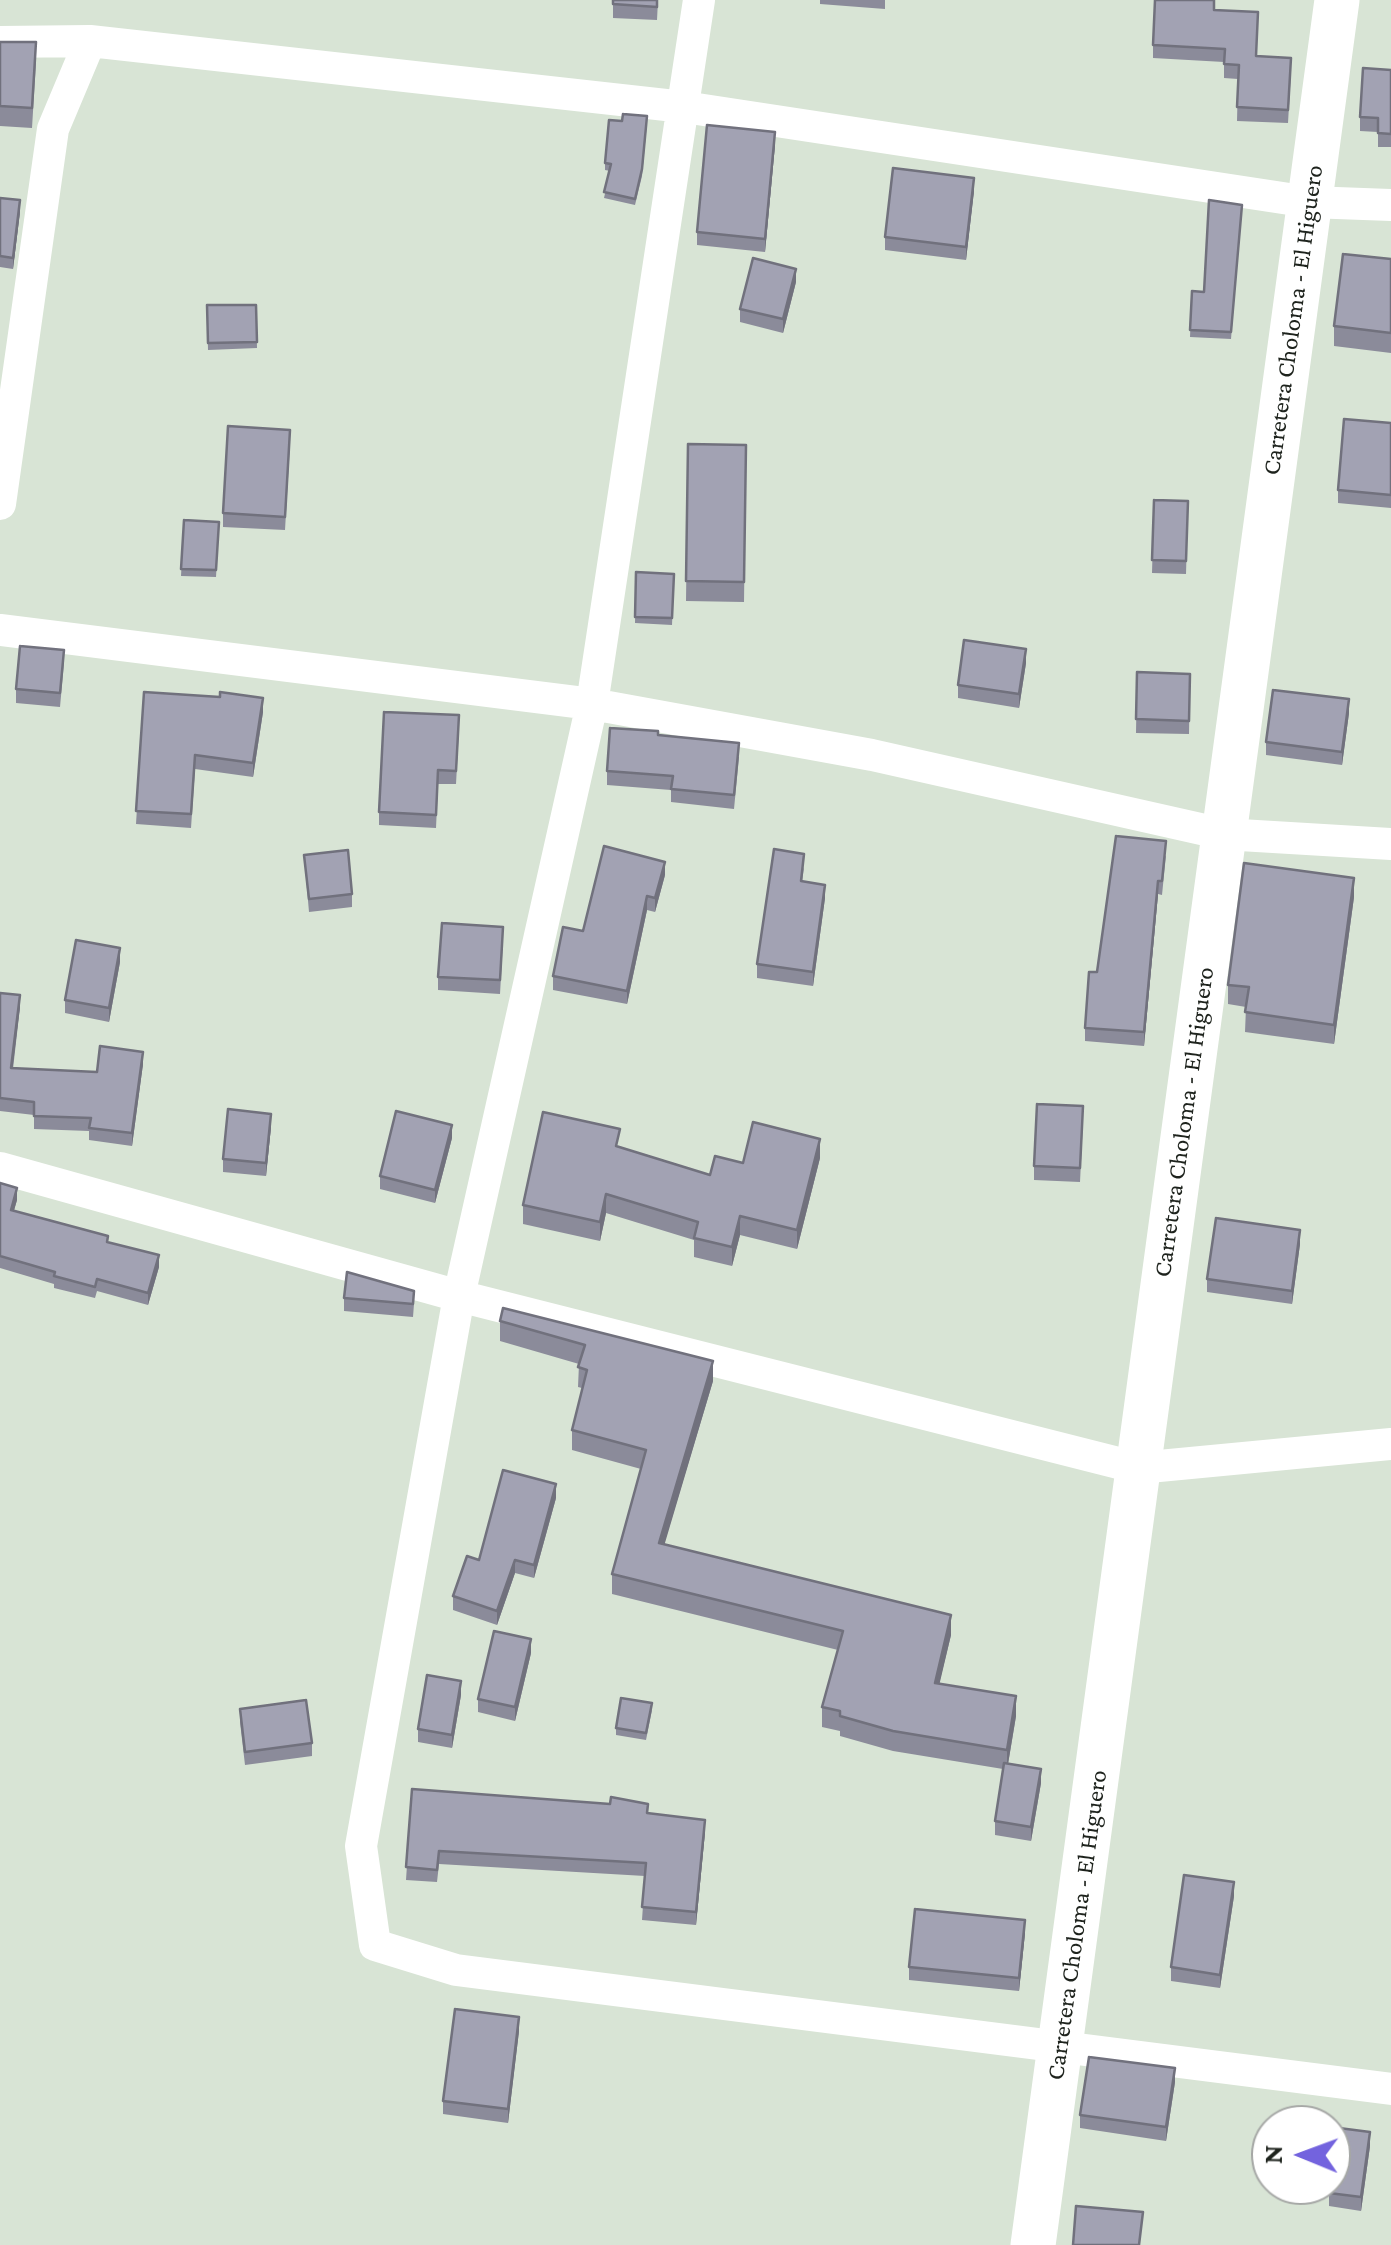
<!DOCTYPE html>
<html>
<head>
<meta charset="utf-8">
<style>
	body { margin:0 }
	#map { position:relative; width:1391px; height:2245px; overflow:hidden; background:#d8e4d5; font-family:"Crimson Pro",serif }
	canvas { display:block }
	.north { position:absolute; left:1251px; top:2105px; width:100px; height:100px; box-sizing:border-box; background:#fff; border:2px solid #a5a7a5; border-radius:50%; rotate:271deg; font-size:28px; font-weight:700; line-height:40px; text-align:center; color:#1e231d }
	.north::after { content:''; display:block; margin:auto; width:35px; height:45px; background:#7363de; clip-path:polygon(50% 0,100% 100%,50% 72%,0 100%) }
</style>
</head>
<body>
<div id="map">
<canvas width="1391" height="2245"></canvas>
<div class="north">N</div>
</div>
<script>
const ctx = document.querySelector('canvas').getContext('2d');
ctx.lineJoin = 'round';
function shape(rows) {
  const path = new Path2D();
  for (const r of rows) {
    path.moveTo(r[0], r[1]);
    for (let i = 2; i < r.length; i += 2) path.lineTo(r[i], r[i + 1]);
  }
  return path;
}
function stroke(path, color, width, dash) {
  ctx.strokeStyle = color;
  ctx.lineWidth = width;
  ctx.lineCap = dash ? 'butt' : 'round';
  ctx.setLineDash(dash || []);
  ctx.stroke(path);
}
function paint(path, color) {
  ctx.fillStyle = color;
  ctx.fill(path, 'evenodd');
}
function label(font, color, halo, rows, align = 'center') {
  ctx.font = font + ' "Crimson Pro",serif';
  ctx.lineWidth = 9;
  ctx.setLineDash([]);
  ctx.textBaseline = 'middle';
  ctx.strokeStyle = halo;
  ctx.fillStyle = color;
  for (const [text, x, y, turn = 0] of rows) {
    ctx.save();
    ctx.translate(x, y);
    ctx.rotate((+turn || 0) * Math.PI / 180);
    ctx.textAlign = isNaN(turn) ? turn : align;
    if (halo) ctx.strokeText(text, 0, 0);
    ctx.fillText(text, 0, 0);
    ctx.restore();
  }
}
stroke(shape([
	[699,0,592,704,459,1296,361,1846,375,1945,456,1970,1391,2089],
	[0,42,90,41,684,107,1309,202,1391,205],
	[0,504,53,129,90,41],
	[0,630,592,704,872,755,1223,834,1391,844],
	[0,1168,459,1296,1138,1468,1391,1444]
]), '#fff', 32);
stroke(shape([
	[1033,2245,1337,0]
]), '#fff', 45);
paint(shape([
	[613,0,658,0,657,20,613,18],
	[820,0,885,0,885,9,820,4],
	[1214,10,1258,26,1256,56,1291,71,1288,123,1237,121,1238,79,1224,78,1224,62,1153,58,1153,45],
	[0,42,36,62,32,128,0,126],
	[1391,70,1391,147,1378,147,1378,132,1360,131,1360,117],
	[647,123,642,176,635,205,604,198,610,171,605,170,605,163],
	[775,145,765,252,697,245,697,232],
	[974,191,966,260,885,250,885,237],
	[0,198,20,212,13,269,0,267],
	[1242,205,1231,339,1190,337,1192,291,1204,292],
	[1391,259,1391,353,1334,346,1334,326],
	[796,282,783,333,740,322,740,309],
	[207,305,256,305,257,348,208,350],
	[1391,423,1391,508,1338,503,1338,490],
	[290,444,285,530,223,527,223,513],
	[688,444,746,445,744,602,686,601],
	[1154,500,1188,501,1186,574,1152,573],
	[184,520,219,522,216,577,181,576],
	[636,572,674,574,672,625,635,623],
	[64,663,60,707,16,703,16,689],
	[1026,663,1019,708,958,698,958,685],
	[1137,672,1190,674,1189,734,1136,733],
	[144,692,263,712,253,777,195,769,191,828,136,824],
	[1349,713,1342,765,1266,755,1266,742],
	[459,729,456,784,438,784,436,828,379,825,379,812],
	[658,735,739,757,734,809,671,802,671,790,607,785,607,771],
	[304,855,352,894,352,907,309,912],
	[1166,855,1162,895,1158,894,1144,1046,1085,1041,1085,1028,1097,972],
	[804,867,802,882,825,898,813,986,757,978,757,964],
	[665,875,655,912,647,910,627,1004,553,990,553,976,583,931],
	[1354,897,1334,1044,1245,1032,1246,1007,1228,1004,1228,985],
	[503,941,500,994,438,990,438,977],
	[120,962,109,1022,65,1013,65,1000],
	[0,993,20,1007,13,1069,97,1072,143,1064,132,1146,89,1140,89,1131,34,1129,34,1115,0,1111],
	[1083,1120,1080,1182,1034,1180,1034,1166],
	[271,1127,266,1176,223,1172,223,1159],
	[452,1138,435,1203,380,1189,380,1176],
	[620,1147,710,1175,743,1163,820,1158,797,1249,740,1235,732,1266,694,1257,694,1240,606,1213,600,1241,523,1224,523,1205],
	[0,1183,17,1200,14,1210,108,1242,159,1267,148,1305,97,1291,95,1298,54,1288,54,1284,0,1268],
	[1300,1244,1292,1304,1207,1292,1207,1279],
	[344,1298,414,1304,413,1317,344,1311],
	[500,1321,713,1381,664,1544,951,1635,939,1684,1016,1716,1008,1764,1041,1783,1031,1841,995,1835,995,1821,1003,1769,893,1751,840,1736,840,1731,822,1727,822,1707,838,1650,612,1594,612,1574,641,1469,572,1450,572,1430,582,1388,578,1387,579,1364,500,1341],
	[556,1498,534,1578,515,1573,497,1625,453,1610,453,1596,479,1560],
	[531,1653,515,1721,478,1712,478,1699],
	[461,1695,452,1748,418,1742,418,1729],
	[240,1709,312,1743,312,1756,245,1765,240,1722],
	[652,1710,646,1740,616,1735,616,1728],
	[412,1789,648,1814,705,1832,696,1925,642,1920,645,1876,439,1864,437,1882,406,1880],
	[1234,1896,1220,1988,1171,1981,1171,1967],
	[1025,1933,1019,1991,909,1980,909,1967],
	[519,2031,508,2123,443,2114,443,2101],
	[1175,2082,1166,2141,1080,2128,1080,2115],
	[1370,2146,1361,2211,1329,2206,1329,2193]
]), '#8b8b9a');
paint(shape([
	[775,132,775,145,765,252,765,239],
	[974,178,974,191,966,260,966,247],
	[20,200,20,212,13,269,13,258],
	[796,269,796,282,783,333,783,319],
	[1026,649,1026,663,1019,708,1019,694],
	[263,698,263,712,253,777,253,763],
	[1349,699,1349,713,1342,765,1342,752],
	[665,862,665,875,655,912,655,898],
	[1354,878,1354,897,1334,1044,1334,1025],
	[1158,881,1158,894,1144,1046,1144,1032],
	[825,885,825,898,813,986,813,972],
	[647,896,647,910,627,1004,627,991],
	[120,948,120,962,109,1022,109,1008],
	[20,995,20,1007,11,1081,11,1068],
	[143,1052,143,1064,132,1146,132,1133],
	[271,1114,271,1127,266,1176,266,1163],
	[452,1125,452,1138,435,1203,435,1190],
	[820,1139,820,1158,797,1249,797,1230],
	[17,1188,17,1200,11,1221,11,1210],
	[606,1194,606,1213,600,1241,600,1222],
	[740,1216,740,1235,732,1266,732,1247],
	[1300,1230,1300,1244,1292,1304,1292,1291],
	[159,1255,159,1267,148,1305,148,1293],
	[713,1361,713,1381,659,1563,659,1543],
	[556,1484,556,1498,534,1578,534,1565],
	[515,1560,515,1573,497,1625,497,1611],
	[951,1615,951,1635,935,1703,935,1683],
	[531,1639,531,1653,515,1721,515,1707],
	[461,1681,461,1695,452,1748,452,1735],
	[1016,1696,1016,1716,1007,1770,1007,1750],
	[1041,1769,1041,1783,1031,1841,1031,1827],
	[705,1820,705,1832,696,1925,696,1912],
	[1234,1882,1234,1896,1220,1988,1220,1975],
	[1025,1920,1025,1933,1019,1991,1019,1978],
	[519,2017,519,2031,508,2123,508,2109],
	[1175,2068,1175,2082,1166,2141,1166,2127],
	[1370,2132,1370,2146,1361,2211,1361,2197]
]), '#71717d');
const building = shape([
	[613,0,657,0,657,7,613,4,613,0],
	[1155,0,1214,0,1214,10,1258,12,1256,56,1291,58,1288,110,1237,107,1239,65,1224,64,1225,49,1153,45,1155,0],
	[0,42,36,42,32,108,0,106,0,42],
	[1363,68,1391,70,1391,134,1378,133,1378,118,1360,117,1363,68],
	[623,114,647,116,642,169,635,199,604,192,611,164,605,163,609,120,622,121,623,114],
	[707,125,775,132,765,239,697,232,707,125],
	[893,168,974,178,966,247,885,237,893,168],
	[0,198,20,200,13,258,0,256,0,198],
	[1209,200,1242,205,1231,332,1190,330,1192,291,1204,292,1209,200],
	[1343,254,1391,259,1391,333,1334,326,1343,254],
	[753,258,796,269,783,319,740,309,753,258],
	[207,305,256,305,257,342,208,343,207,305],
	[1344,419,1391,423,1391,495,1338,490,1344,419],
	[228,426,290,430,285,517,223,513,228,426],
	[688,444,746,445,744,582,686,581,688,444],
	[1154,500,1188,501,1186,561,1152,560,1154,500],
	[184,520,219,522,216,570,181,569,184,520],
	[636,572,674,574,672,618,635,617,636,572],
	[964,640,1026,649,1019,694,958,685,964,640],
	[20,646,64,650,60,693,16,689,20,646],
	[1137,672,1190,674,1189,721,1136,719,1137,672],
	[1273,690,1349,699,1342,752,1266,742,1273,690],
	[144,692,220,697,220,692,263,698,253,763,195,755,191,814,136,811,144,692],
	[384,712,459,715,456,771,438,770,436,815,379,812,384,712],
	[610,728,658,731,658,735,739,743,734,795,671,789,673,776,607,771,610,728],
	[1116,836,1166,841,1162,881,1158,881,1144,1032,1085,1028,1089,972,1097,972,1116,836],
	[604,846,665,862,655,898,647,896,627,991,553,976,563,927,583,931,604,846],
	[774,849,804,854,801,881,825,885,813,972,757,964,774,849],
	[348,850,352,894,309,899,304,855,348,850],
	[1244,863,1354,878,1334,1025,1245,1012,1249,987,1228,985,1244,863],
	[442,923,503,927,500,980,438,977,442,923],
	[76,940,120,948,109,1008,65,1000,76,940],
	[0,993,20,995,11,1068,97,1072,100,1046,143,1052,132,1133,89,1128,91,1118,34,1116,34,1102,0,1098,0,993],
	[1037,1104,1083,1106,1080,1168,1034,1166,1037,1104],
	[228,1109,271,1114,266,1163,223,1159,228,1109],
	[396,1111,452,1125,435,1190,380,1176,396,1111],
	[543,1112,620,1129,616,1146,710,1175,715,1156,743,1163,753,1122,820,1139,797,1230,740,1216,732,1247,694,1238,698,1222,606,1194,600,1222,523,1205,543,1112],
	[0,1183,17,1188,11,1210,108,1236,107,1242,159,1255,148,1293,97,1279,95,1287,54,1276,55,1272,0,1256,0,1183],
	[1216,1218,1300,1230,1292,1291,1207,1279,1216,1218],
	[347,1272,414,1291,413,1304,344,1298,347,1272],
	[503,1308,713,1361,659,1543,951,1615,935,1683,1016,1696,1007,1750,893,1731,840,1716,840,1711,822,1707,843,1631,612,1574,646,1450,572,1430,587,1370,578,1367,585,1345,500,1321,503,1308],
	[503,1470,556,1484,534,1565,515,1560,497,1611,453,1596,467,1556,479,1560,503,1470],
	[494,1631,531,1639,515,1707,478,1699,494,1631],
	[427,1675,461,1681,452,1735,418,1729,427,1675],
	[621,1698,652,1703,646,1733,616,1728,621,1698],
	[306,1700,312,1743,245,1752,240,1709,306,1700],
	[1004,1763,1041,1769,1031,1827,995,1821,1004,1763],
	[412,1789,610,1804,611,1797,648,1804,647,1813,705,1820,696,1912,642,1907,646,1863,439,1851,437,1870,406,1867,412,1789],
	[1184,1875,1234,1882,1220,1975,1171,1967,1184,1875],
	[915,1909,1025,1920,1019,1978,909,1967,915,1909],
	[455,2009,519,2017,508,2109,443,2101,455,2009],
	[1089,2057,1175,2068,1166,2127,1080,2115,1089,2057],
	[1339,2128,1370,2132,1361,2197,1329,2193,1339,2128],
	[1076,2206,1143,2212,1139,2245,1073,2245,1076,2206]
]);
paint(building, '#a2a2b3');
stroke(building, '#71717d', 2.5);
label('25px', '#1e231d', '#fff', [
	["Carretera Choloma - El Higuero",1293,320,-82],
	["Carretera Choloma - El Higuero",1184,1122,-82],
	["Carretera Choloma - El Higuero",1077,1925,-82]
]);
</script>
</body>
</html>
